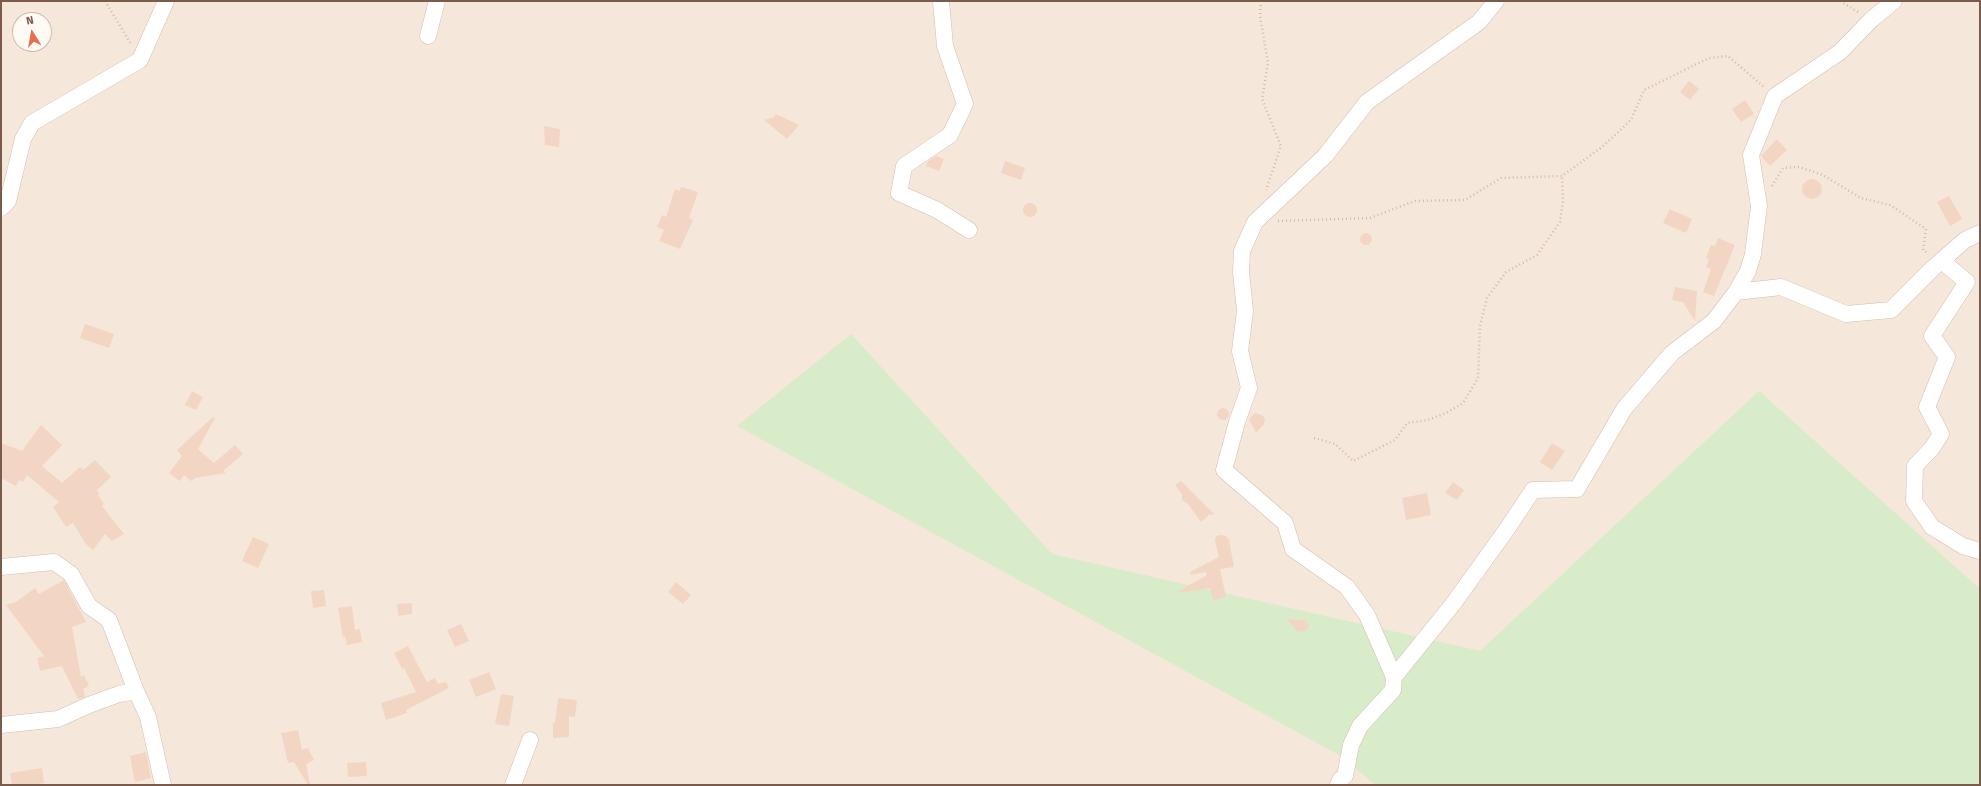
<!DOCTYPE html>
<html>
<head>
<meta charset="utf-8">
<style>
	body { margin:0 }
	#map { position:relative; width:1981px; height:786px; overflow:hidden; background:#fdf6ec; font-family:"Fira Sans",sans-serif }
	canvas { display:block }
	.frame { position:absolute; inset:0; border:2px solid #7a5c4d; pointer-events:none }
	.north { position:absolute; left:12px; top:12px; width:40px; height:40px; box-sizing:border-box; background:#fffaf3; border:1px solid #cabbb1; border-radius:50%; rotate:349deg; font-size:11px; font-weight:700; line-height:16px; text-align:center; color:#7a5c4d }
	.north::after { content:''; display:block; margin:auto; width:14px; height:18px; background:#e76f51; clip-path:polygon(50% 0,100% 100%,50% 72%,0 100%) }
</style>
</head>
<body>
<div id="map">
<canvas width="1981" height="786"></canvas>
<div class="frame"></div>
<div class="north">N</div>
</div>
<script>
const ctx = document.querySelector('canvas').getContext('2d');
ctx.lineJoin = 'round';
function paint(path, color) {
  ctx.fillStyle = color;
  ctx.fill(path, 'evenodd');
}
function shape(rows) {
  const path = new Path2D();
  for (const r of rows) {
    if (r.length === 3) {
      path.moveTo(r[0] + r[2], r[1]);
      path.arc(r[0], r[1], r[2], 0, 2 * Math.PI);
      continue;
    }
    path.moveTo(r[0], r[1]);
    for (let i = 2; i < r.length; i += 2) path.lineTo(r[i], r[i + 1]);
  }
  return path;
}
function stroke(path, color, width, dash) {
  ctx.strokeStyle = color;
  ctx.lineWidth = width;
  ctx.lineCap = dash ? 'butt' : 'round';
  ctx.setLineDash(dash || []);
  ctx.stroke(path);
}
paint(shape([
	[1,1,1980,1,1980,785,1,785],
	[20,20,44,20,44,44,20,44]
]), '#f5e8da');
paint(shape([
	[851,334,1052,554,1480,651,1759,391,1980,589,1980,785,1376,785,1339,755,737,426]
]), '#d8ecc9');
paint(shape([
	[1689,81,1699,89,1690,100,1680,92],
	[1745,100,1754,114,1741,122,1732,109],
	[776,114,799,125,787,139,764,120,774,117],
	[544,126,560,129,559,147,545,145],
	[1777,139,1787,150,1770,166,1761,156],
	[936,156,944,159,939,171,926,166,928,161],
	[1005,161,1025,168,1021,180,1001,173],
	[1812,189,10],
	[681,187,698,192,689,218,693,220,680,249,659,241,664,230,657,227,662,215,666,217,675,189,680,191],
	[1949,196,1962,219,1950,226,1937,202],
	[1030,210,7],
	[1670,209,1692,219,1686,233,1663,223],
	[1366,239,6],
	[1718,238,1735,245,1714,296,1703,292,1711,269,1706,267,1709,259,1706,258,1711,245,1715,246],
	[1675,287,1697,291,1695,321,1683,302,1672,300],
	[85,324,114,334,109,348,80,338],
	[192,391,203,397,196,410,185,405],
	[1223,414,6],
	[1255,413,1262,415,1265,419,1264,424,1256,433,1249,419],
	[213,417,215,418,198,449,214,463,235,445,243,454,223,471,226,473,195,478,191,481,184,475,180,481,169,473,182,456,177,450],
	[41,425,62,445,42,466,62,483,80,467,83,470,95,460,111,477,97,490,99,494,98,495,104,504,102,506,124,534,112,541,105,534,93,550,86,544,73,523,66,527,53,507,59,502,27,475,23,482,19,480,16,486,1,478,1,443,22,451],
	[1552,443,1565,451,1552,470,1540,462],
	[1181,481,1214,514,1213,515,1210,514,1201,522,1188,504,1182,500,1182,494,1175,485],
	[1453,482,1464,490,1457,500,1445,493],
	[1427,493,1431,515,1406,520,1402,498],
	[1221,535,1226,536,1229,540,1234,567,1220,569,1226,597,1213,600,1210,588,1180,593,1179,591,1207,575,1205,572,1191,575,1190,572,1219,557,1215,541,1216,536],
	[253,537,269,544,258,568,242,561],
	[64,580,86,622,72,627,81,677,84,675,89,686,83,689,85,697,78,699,62,666,40,671,37,658,44,656,6,605,16,602,35,588,39,594],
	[676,582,691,595,683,604,668,592],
	[324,590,326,606,313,608,311,591],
	[412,603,412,614,398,616,397,604],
	[352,606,355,630,360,629,362,642,347,645,345,636,343,638,338,608],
	[1287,619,1305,620,1309,626,1305,631,1298,632],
	[461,624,469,641,455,647,447,630],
	[408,646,427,682,435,678,438,684,446,682,449,688,406,710,407,713,386,720,381,703,416,692,404,668,402,669,394,653],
	[489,672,496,689,476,697,469,680],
	[501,694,514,696,509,726,495,724],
	[558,698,577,700,575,717,569,716,569,737,553,738,553,723,555,723],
	[298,730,302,750,308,748,314,760,306,764,310,784,308,785,294,762,288,763,281,733],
	[146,752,151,778,135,782,130,756],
	[366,762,367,776,348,777,347,763],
	[42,768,44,783,31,785,12,785,10,773]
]), '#f3d5c3');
const minor = shape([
	[941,1,945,46,965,104,950,135,904,166,899,193,937,210,969,230],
	[428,36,437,1],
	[1,208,8,201,23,139,32,123,140,60,166,1],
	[1942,261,1967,282,1932,336,1947,357,1927,407,1941,434,1932,448,1915,466,1914,501,1932,527,1963,546,1980,551],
	[1736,292,1781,287,1846,314,1891,310,1933,268,1965,240,1980,233],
	[1,567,54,562,71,574,89,606,109,620,136,691,148,717,163,785],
	[1394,677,1453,604,1507,529,1533,490,1577,489,1624,409,1672,353,1714,321,1736,292,1748,271,1753,254,1759,206,1751,155,1775,96,1840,52,1871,20,1894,1],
	[1,725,58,719,89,705,119,694,136,691],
	[513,785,530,740],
	[1338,785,1340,780,1345,776,1351,745,1360,726,1393,690,1394,677,1367,615,1347,587,1293,549,1285,523,1224,470,1237,422,1249,388,1240,351,1245,311,1241,272,1242,251,1255,222,1325,156,1367,102,1479,22,1496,1]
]);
stroke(minor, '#d1beb0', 17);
stroke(shape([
	[105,1,131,44],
	[1261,1,1260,16,1268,63,1262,99,1281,146,1266,190],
	[1840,1,1858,12],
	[1772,186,1783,168,1799,167,1823,175,1861,198,1890,205,1926,229,1923,250,1928,253],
	[1278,221,1370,218,1415,201,1465,200,1501,178,1562,176,1602,147,1631,120,1644,90,1709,58,1728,56,1764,87],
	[1314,438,1335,444,1353,461,1395,440,1407,423,1428,420,1446,413,1463,403,1478,378,1480,326,1487,298,1506,272,1537,255,1560,222,1563,201,1562,176]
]), '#d9b8a5', 2.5, [1, 3]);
stroke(minor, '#fff', 16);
</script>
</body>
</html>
